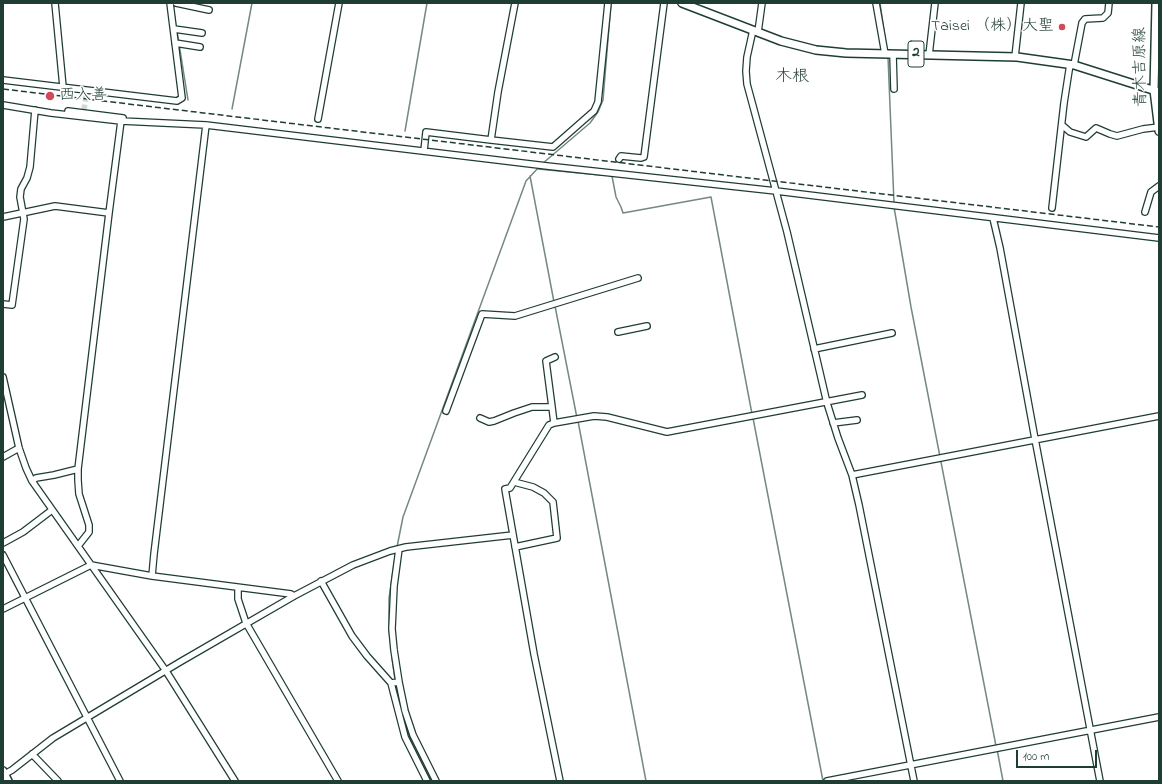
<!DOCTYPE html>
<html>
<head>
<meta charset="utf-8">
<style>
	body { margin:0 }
	#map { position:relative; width:1162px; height:784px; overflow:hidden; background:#fff; font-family:"Indie Flower",sans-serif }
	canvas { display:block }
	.frame { position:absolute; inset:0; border:4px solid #1f3d34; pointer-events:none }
	.scale { position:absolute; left:1016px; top:750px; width:81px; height:18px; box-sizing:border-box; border:2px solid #1f3d34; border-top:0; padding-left:5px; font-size:12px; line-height:14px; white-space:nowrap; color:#1f3d34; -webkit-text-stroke:3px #fff; paint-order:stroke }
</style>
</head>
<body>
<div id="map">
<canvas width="1162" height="784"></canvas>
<div class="frame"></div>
<div class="scale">100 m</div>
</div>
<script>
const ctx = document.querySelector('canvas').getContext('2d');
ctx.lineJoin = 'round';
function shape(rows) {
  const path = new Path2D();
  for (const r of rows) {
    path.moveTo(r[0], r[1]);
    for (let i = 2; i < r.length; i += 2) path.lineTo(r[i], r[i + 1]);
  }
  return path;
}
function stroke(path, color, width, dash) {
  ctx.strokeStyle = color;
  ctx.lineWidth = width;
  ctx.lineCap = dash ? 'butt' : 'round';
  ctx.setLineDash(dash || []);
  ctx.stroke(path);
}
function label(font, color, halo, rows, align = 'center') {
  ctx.font = font + ' "Indie Flower","Klee One",sans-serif';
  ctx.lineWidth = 3;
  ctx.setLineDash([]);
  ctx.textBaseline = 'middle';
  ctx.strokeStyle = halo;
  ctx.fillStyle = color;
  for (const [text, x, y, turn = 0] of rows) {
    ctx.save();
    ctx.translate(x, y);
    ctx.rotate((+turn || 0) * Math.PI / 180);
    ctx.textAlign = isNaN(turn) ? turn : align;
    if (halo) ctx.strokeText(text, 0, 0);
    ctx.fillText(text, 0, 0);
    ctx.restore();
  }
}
stroke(shape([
	[880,3,887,52],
	[174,13,176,27],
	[177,31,188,100],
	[888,57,894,203],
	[232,109,252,3],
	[405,131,427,3],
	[542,164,590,123,598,112,603,100,611,3],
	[538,169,600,175],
	[530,176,554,302],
	[612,176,616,197,621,207,623,213,711,197,752,414],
	[894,207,911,307,996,746],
	[555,306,577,418],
	[753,418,823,781],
	[578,421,646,781],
	[397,547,403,517,526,181,539,167],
	[390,640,389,627,389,598,396,551],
	[392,658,395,680],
	[396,684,404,721,413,746,431,781],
	[997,749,1003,781]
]), '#758883', 1.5);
stroke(shape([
	[84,110,87,89]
]), '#d2d8d6', 5.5, [5.5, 3]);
const minor = shape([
	[55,3,63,87],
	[176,3,209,10],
	[515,3,498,92,491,140,553,147,594,111,598,102,608,3],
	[876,3,885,54],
	[174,29,202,33],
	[753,30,747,57,746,71,747,84,787,232,827,403,838,438,852,475,859,505,914,781],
	[758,32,762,3],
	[175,43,200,47],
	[893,54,894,89],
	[929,55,935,3],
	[1015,57,1021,3],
	[1074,65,1082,23,1085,19,1103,18,1108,13,1109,3],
	[3,80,177,101,182,98,170,3],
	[3,105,51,113,121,121,206,125,547,166,776,191,1159,238],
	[68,111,123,118],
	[318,119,339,3],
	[1062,125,1070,132,1086,137,1096,128,1110,134,1117,136,1143,129,1159,127],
	[424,151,426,132,491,140],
	[619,159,621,156,641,158,644,157,664,3],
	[1052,208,1064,103,1070,64],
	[1145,212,1151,192,1159,186],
	[3,217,55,206,109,213,121,121],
	[993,218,1000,248,1035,439,1100,781],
	[3,304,12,305,24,219,20,197,21,189,27,178,30,167,35,110],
	[618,332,647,326],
	[814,349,892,333],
	[3,377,19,448,26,468,32,481,166,671,235,781],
	[552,407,546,361,555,357],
	[446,411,482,314,515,316,638,278],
	[480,418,489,422,494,421,514,413,532,407,552,407,554,423],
	[833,423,857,420],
	[3,457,19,448],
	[852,475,1159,416],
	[32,481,36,478,54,475,78,469,109,213],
	[514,482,533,487,544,493,553,502,557,538,515,547],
	[3,543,23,532,52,510],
	[78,546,89,532,89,525,79,494,78,480,78,469],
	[3,555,120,781],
	[152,576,154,554,206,125],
	[321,581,352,636,367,656,391,683],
	[238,588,238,599,246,623,338,781],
	[3,609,91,565,152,576,291,594,294,596],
	[399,682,394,650,392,629,394,586,399,549],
	[32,754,58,781],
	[3,775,12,770,53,738,180,662,294,596,353,565,390,551,406,547,513,535],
	[427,781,405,737,391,683,399,682,405,711,413,735,436,781],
	[560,781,534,654,505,489,510,488,549,425,554,423,594,416,607,417,667,432,862,395],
	[827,781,1159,717]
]);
const major = shape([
	[682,3,781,41,816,50,846,53,1017,57,1074,65,1159,92],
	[1156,3,1154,90,1159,131],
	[3,771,8,781]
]);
stroke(minor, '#1f3d34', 8);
stroke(major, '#1f3d34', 10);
stroke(minor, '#fff', 5.5);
stroke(major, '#fff', 7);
stroke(shape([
	[3,89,1159,227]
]), '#1f3d34', 1.5, [6, 3]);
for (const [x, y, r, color] of [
	[1062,27,4,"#d1495b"],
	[50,96,5,"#d1495b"]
]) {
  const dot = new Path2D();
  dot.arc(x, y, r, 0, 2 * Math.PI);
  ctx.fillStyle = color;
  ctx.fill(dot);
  stroke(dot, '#fff', 1.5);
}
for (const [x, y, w] of [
	[916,54,16]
]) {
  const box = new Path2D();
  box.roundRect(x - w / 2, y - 13, w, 26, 3);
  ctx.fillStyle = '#fff';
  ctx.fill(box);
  stroke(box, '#1f3d34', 1);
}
label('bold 15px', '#1f3d34', null, [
	["2",916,54]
]);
label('16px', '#1f3d34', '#fff', [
	["Taisei （株）大聖",1054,27],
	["西入善",59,96,"left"]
], 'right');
label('16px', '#1f3d34', '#fff', [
	["青木吉原線",1142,67,-91]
]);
label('17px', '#1f3d34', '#fff', [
	["木根",792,78]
]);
</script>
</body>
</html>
